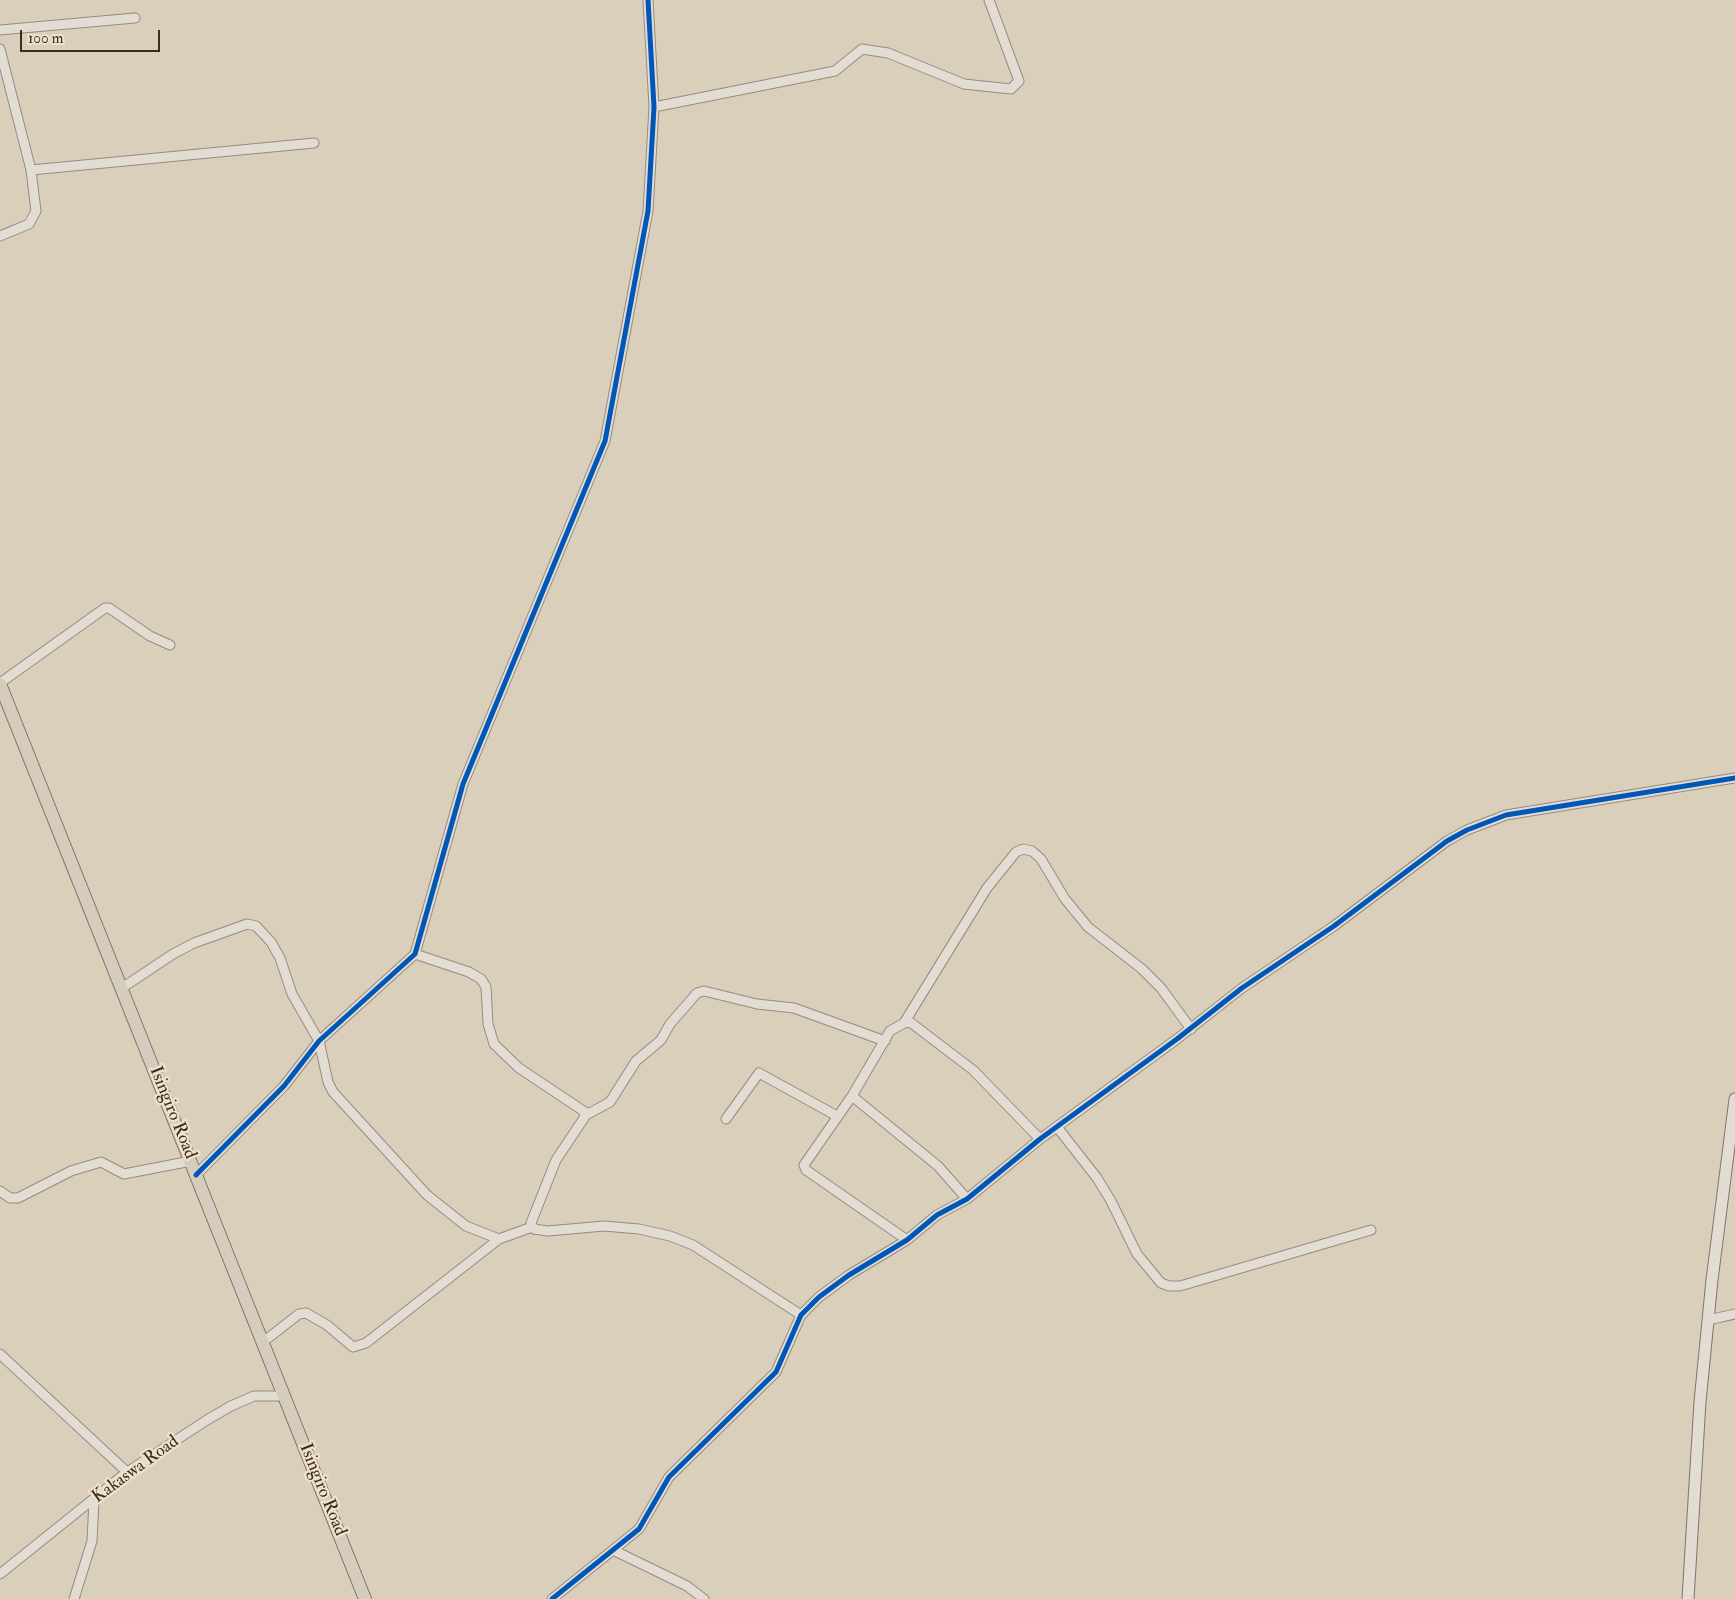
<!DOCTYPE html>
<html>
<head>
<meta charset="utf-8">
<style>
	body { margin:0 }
	#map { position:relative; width:1735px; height:1599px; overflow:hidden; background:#dacfba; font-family:"IM FELL Double Pica",serif }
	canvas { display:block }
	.scale { position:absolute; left:20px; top:30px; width:140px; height:22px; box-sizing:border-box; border:2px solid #392c24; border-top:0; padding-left:6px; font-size:15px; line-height:18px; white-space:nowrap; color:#392c24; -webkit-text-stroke:4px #f0e2c9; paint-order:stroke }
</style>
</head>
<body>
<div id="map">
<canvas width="1735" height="1599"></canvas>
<div class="scale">100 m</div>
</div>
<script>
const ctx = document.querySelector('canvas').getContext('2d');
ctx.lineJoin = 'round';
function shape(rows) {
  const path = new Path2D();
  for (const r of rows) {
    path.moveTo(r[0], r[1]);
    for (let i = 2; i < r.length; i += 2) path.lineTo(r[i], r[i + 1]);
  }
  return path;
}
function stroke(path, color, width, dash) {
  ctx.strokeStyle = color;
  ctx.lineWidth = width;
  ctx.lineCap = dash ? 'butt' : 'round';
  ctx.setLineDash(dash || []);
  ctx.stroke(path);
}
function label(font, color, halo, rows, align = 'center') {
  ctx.font = font + ' "IM FELL Double Pica",serif';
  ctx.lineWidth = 4.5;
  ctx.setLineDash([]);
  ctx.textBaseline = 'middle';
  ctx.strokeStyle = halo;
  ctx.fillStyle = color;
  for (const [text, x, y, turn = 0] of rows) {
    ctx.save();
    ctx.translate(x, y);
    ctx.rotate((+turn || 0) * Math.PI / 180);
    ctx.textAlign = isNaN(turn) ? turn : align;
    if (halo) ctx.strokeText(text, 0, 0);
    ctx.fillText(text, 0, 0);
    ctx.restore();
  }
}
const street = shape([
	[0,30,135,18],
	[0,49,31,170,36,211,29,224,0,236],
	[654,107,835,71,862,49,888,53,964,84,1011,89,1019,81,989,0],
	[31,170,314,143],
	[0,683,105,608,109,608,150,636,170,645],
	[415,954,469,972,481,979,486,987,488,1024,494,1044,519,1068,585,1112,584,1118,556,1160,531,1223,534,1229,548,1231,604,1226,639,1229,670,1236,693,1245,801,1315],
	[122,988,173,954,194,943,247,924,256,926,271,942,280,958,292,994,319,1041,328,1082,333,1092,427,1195,466,1226,499,1239],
	[904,1023,910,1022,973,1070,1040,1139],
	[852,1096,938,1166,967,1199],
	[586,1115,610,1102,636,1061,661,1040,670,1024,697,993,704,991,757,1004,794,1008,885,1041],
	[726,1119,759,1073,837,1116],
	[1057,1127,1097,1178,1111,1201,1137,1254,1161,1283,1169,1286,1180,1286,1371,1230],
	[196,1175,284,1086,319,1041,415,954,463,784,605,441,648,211,654,107,648,0],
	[0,1191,10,1198,18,1198,71,1171,101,1162,124,1174,191,1161],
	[907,1240,806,1170,804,1165,852,1096,890,1031,904,1023,987,888,1016,852,1023,849,1032,851,1041,859,1065,899,1088,927,1142,969,1161,988,1191,1029],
	[1708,1320,1735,1314],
	[263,1342,299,1314,306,1313,327,1325,353,1347,366,1343,499,1239,532,1227],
	[0,1354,127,1472],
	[613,1550,687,1586,704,1599],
	[0,1574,127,1472,207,1420,231,1406,254,1396,285,1396],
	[74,1599,92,1541,94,1500],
	[552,1599,639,1529,669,1477,776,1372,801,1315,819,1297,849,1275,907,1240,937,1215,967,1199,1040,1139,1177,1039,1242,988,1334,926,1447,841,1467,830,1506,815,1735,778]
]);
const secondary = shape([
	[1688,1599,1700,1402,1712,1280,1735,1099]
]);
const primary = shape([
	[0,684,365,1599]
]);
stroke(street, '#948c80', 11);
stroke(secondary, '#7e766b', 13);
stroke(primary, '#7e766b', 14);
stroke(street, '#e2dcd2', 9);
stroke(secondary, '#e2dcd2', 11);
stroke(primary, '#d6ccbd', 12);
stroke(shape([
	[196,1175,284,1086,319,1041,415,954,463,784,605,441,648,211,654,107,648,0],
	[552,1599,639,1529,669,1477,776,1372,801,1315,819,1297,849,1275,907,1240,937,1215,967,1199,1040,1139,1177,1039,1242,988,1334,926,1447,841,1467,830,1506,815,1735,778]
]), '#0057b8', 5);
label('18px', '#392c24', '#f0e2c9', [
	["Isingiro Road",172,1113,68],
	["Kakaswa Road",136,1470,-36],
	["Isingiro Road",322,1490,68]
]);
</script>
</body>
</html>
